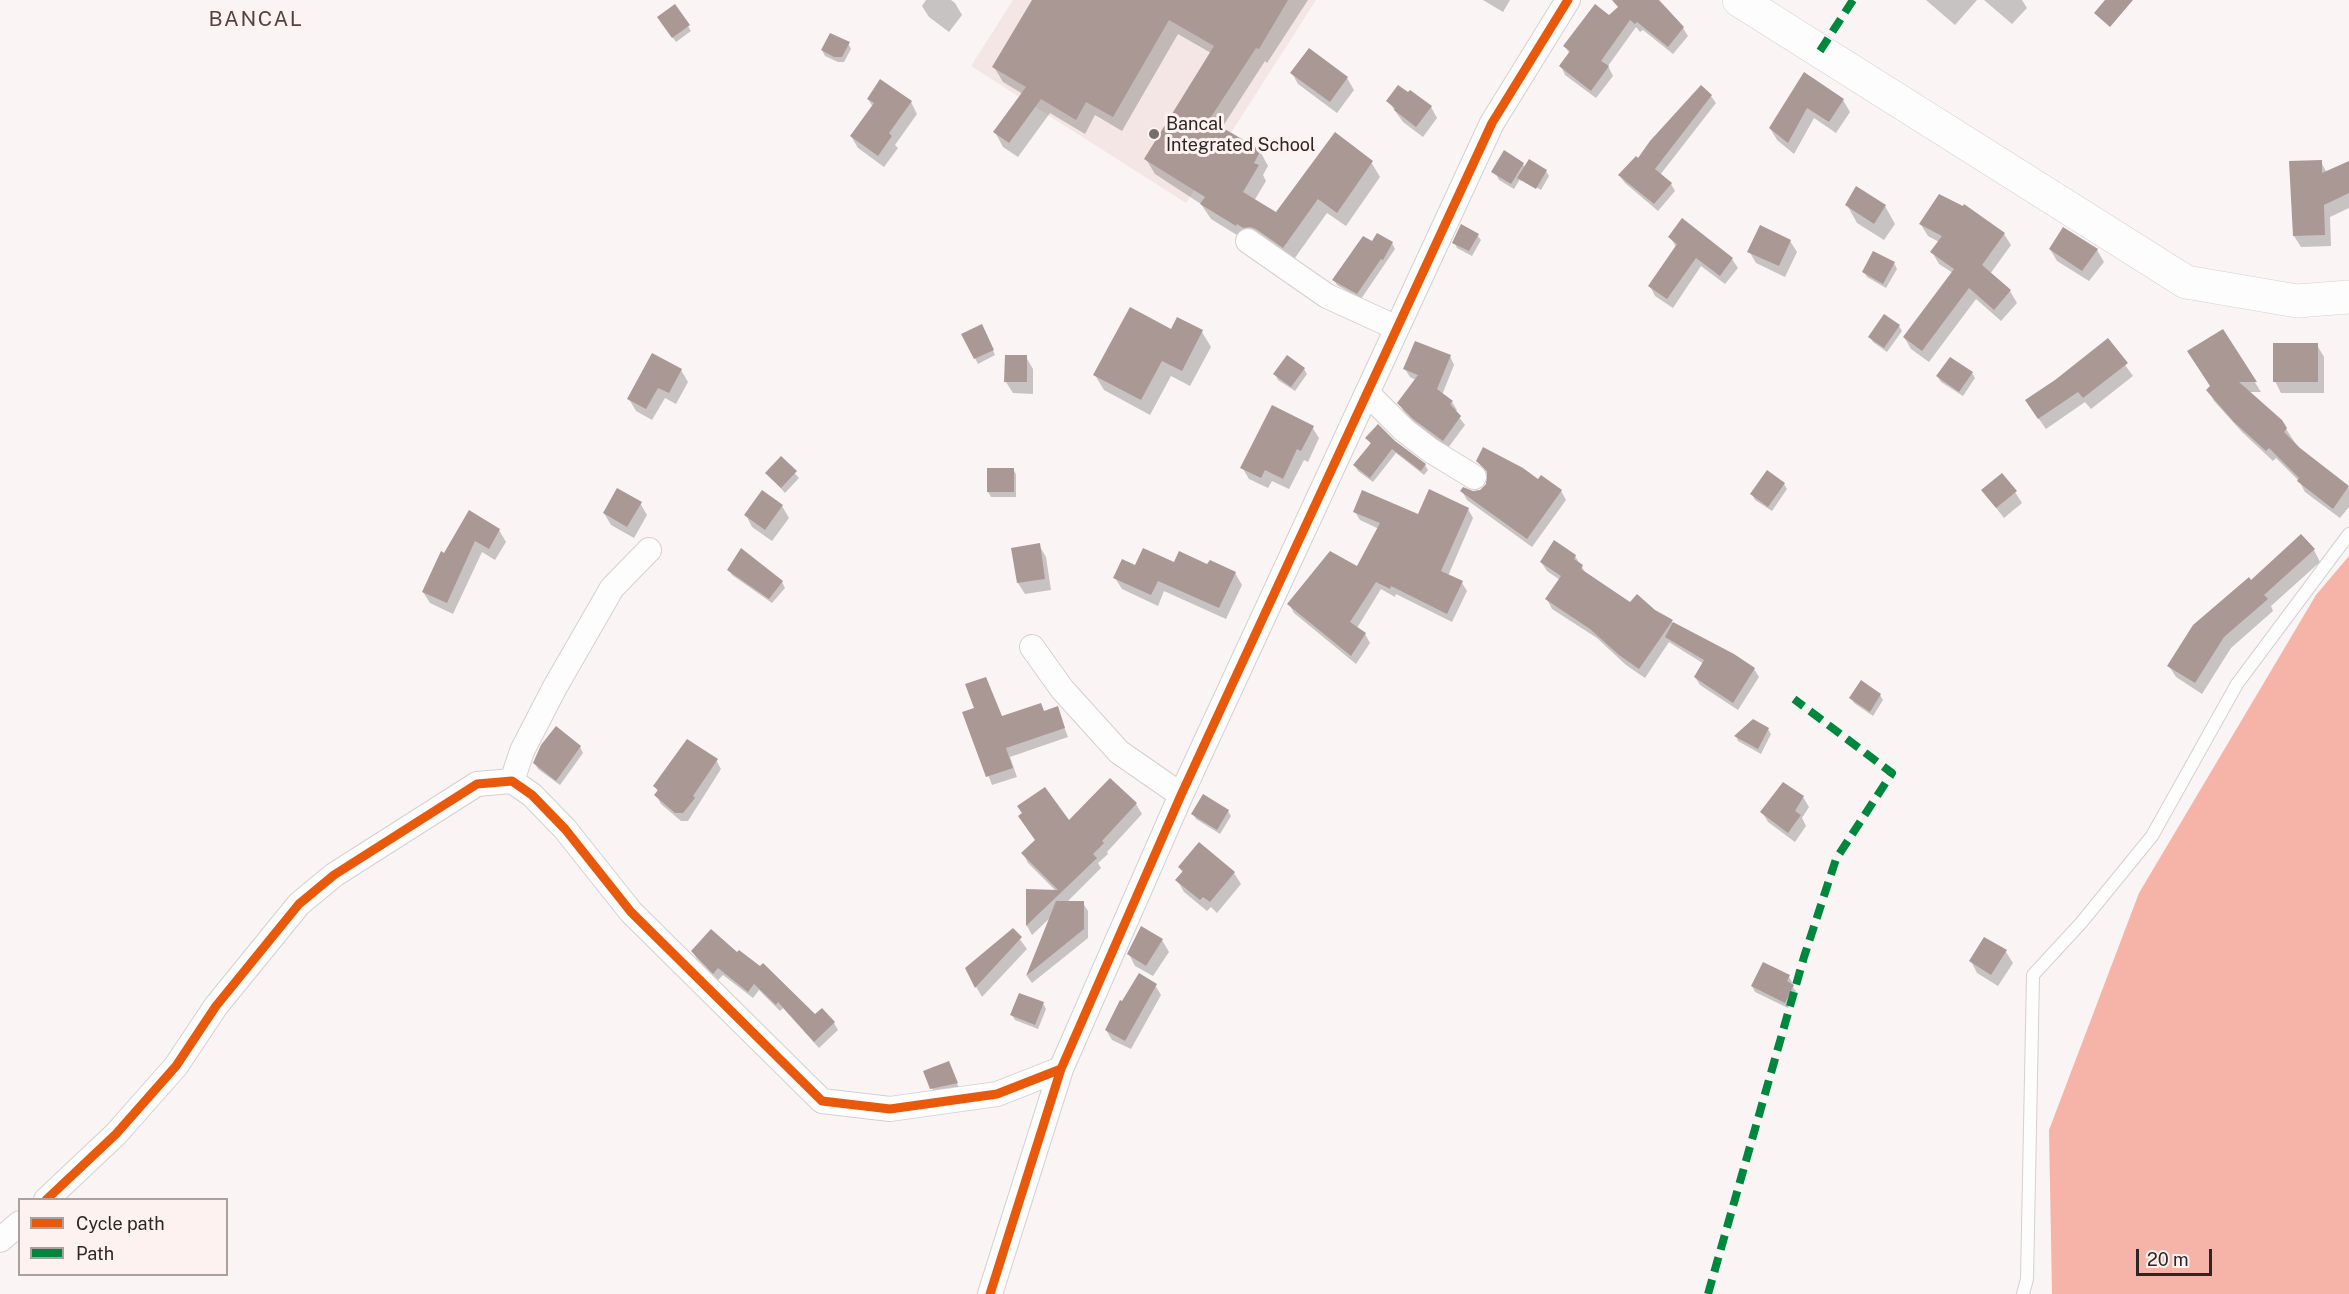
<!DOCTYPE html>
<html>
<head>
<meta charset="utf-8">
<style>
	body { margin:0 }
	#map { position:relative; width:2349px; height:1294px; overflow:hidden; background:#faf4f4; font-family:"Public Sans",sans-serif }
	canvas { display:block }
	.legend { position:absolute; left:18px; top:1198px; width:210px; height:78px; box-sizing:border-box; background:#fef2f0; border:2px solid #aaa19f; margin:0; padding:8px 10px; list-style:none; font-size:18px; color:#2c2725 }
	.legend li { display:flex; align-items:center; gap:12px; height:30px }
	.legend b { width:30px; border:2px solid #aaa19f }
	.scale { position:absolute; left:2136px; top:1249px; width:76px; height:27px; box-sizing:border-box; border:3px solid #2c2725; border-top:0; padding-left:8px; font-size:18px; line-height:21px; white-space:nowrap; color:#2c2725; -webkit-text-stroke:4px #fef2f0; paint-order:stroke }
</style>
</head>
<body>
<div id="map">
<canvas width="2349" height="1294"></canvas>
<ul class="legend">
<li><b style="height:8px;background:#e8590c"></b>Cycle path</li>
<li><b style="height:8px;background:#00873e"></b>Path</li>
</ul>
<div class="scale">20 m</div>
</div>
<script>
const ctx = document.querySelector('canvas').getContext('2d');
ctx.lineJoin = 'round';
function paint(path, color) {
  ctx.fillStyle = color;
  ctx.fill(path, 'evenodd');
}
function shape(rows) {
  const path = new Path2D();
  for (const r of rows) {
    path.moveTo(r[0], r[1]);
    for (let i = 2; i < r.length; i += 2) path.lineTo(r[i], r[i + 1]);
  }
  return path;
}
function stroke(path, color, width, dash) {
  ctx.strokeStyle = color;
  ctx.lineWidth = width;
  ctx.lineCap = dash ? 'butt' : 'round';
  ctx.setLineDash(dash || []);
  ctx.stroke(path);
}
function label(font, color, halo, rows, align = 'center') {
  ctx.font = font + ' "Public Sans",sans-serif';
  ctx.lineWidth = 6;
  ctx.setLineDash([]);
  ctx.textBaseline = 'middle';
  ctx.strokeStyle = halo;
  ctx.fillStyle = color;
  for (const [text, x, y, turn = 0] of rows) {
    ctx.save();
    ctx.translate(x, y);
    ctx.rotate((+turn || 0) * Math.PI / 180);
    ctx.textAlign = isNaN(turn) ? turn : align;
    if (halo) ctx.strokeText(text, 0, 0);
    ctx.fillText(text, 0, 0);
    ctx.restore();
  }
}
paint(shape([
	[1013,0,1316,0,1186,203,971,66]
]), '#f3e6e4');
paint(shape([
	[2349,556,2349,1294,2052,1294,2049,1130,2139,893,2316,595]
]), '#f6b4a8');
paint(shape([
	[926,0,951,0,955,3,962,15,949,32,929,17,922,6],
	[1034,0,1308,0,1267,63,1265,61,1221,129,1260,151,1268,166,1263,175,1266,181,1254,201,1276,214,1371,162,1380,177,1346,226,1327,213,1292,262,1245,240,1211,219,1201,204,1155,174,1146,159,1211,53,1178,34,1122,131,1095,115,1085,134,1050,113,1018,157,1003,147,995,132,1023,94,1003,82,994,67],
	[1483,0,1510,0,1503,12],
	[1627,0,1657,0,1683,28,1688,36,1673,54,1643,30,1640,32,1636,27,1608,66,1613,76,1596,98,1565,75,1561,66,1570,54,1565,47,1609,17],
	[1926,0,1977,0,1955,25],
	[1984,0,2022,0,2027,8,2012,24],
	[662,22,688,26,691,31,676,42],
	[848,43,851,49,844,62,838,62,825,56,822,50],
	[1309,50,1347,78,1354,90,1337,113,1298,84,1292,73],
	[1804,74,1843,100,1850,112,1836,133,1814,118,1794,154,1777,140,1770,128],
	[1711,96,1716,103,1660,175,1671,184,1675,191,1658,211,1625,183,1620,176],
	[868,99,911,102,917,114,895,145,898,148,884,167,858,148,851,136,873,107],
	[1388,101,1431,107,1437,118,1423,137,1403,122],
	[2321,162,2327,173,2349,163,2349,208,2330,217,2331,246,2301,247,2294,236],
	[1523,164,1525,168,1546,171,1549,176,1541,190,1521,178,1521,182,1520,179,1514,189,1499,180,1496,174],
	[1847,205,1885,206,1895,224,1884,240,1857,223],
	[1921,225,2004,234,2011,245,1990,274,2010,291,2017,303,2001,321,1976,299,1929,362,1911,349,1904,337,1953,273,1939,264,1932,252,1939,242,1928,236],
	[2064,229,2097,250,2104,262,2089,281,2057,261,2050,249],
	[1477,235,1481,240,1472,256,1457,248,1454,242],
	[1670,237,1732,259,1738,268,1725,284,1701,266,1673,308,1655,296,1650,286,1676,247],
	[1790,241,1797,252,1785,277,1756,263,1749,251],
	[1372,243,1392,243,1395,249,1361,299,1337,285,1334,280],
	[1894,263,1897,269,1886,288,1867,277,1864,272],
	[1178,319,1202,332,1211,347,1190,386,1171,376,1150,415,1104,390,1095,375,1171,331],
	[1899,326,1902,331,1887,352,1873,342,1870,337],
	[984,331,995,355,978,364,975,358],
	[2223,331,2261,392,2248,392,2281,421,2299,449,2349,488,2349,507,2340,518,2305,492,2299,481,2276,458,2273,461,2242,432,2214,401,2208,390,2211,387],
	[2107,340,2133,376,2091,409,2085,402,2046,429,2034,412],
	[2317,345,2324,357,2324,393,2281,393,2275,381],
	[653,355,681,370,688,382,676,404,665,398,652,420,636,411,629,399],
	[1450,356,1454,365,1442,395,1452,402,1457,410,1455,412,1465,425,1448,448,1420,428,1404,412,1399,403,1416,380,1410,377,1405,369],
	[1026,357,1033,369,1033,394,1013,393,1006,382],
	[1304,369,1307,374,1295,391,1278,380,1275,374],
	[1972,373,1975,378,1963,396,1941,382,1938,377],
	[1312,427,1319,438,1308,462,1304,460,1289,489,1272,481,1268,488,1249,479,1242,467],
	[1367,438,1394,442,1425,465,1428,470,1424,475,1396,453,1373,482,1358,471,1355,466,1371,444],
	[781,458,799,478,785,493,767,473],
	[1478,461,1538,481,1561,491,1566,500,1532,547,1467,500,1462,491,1481,491,1488,485,1488,475],
	[1013,469,1016,474,1016,497,991,497,988,492],
	[1784,484,1787,489,1772,511,1755,500,1752,494],
	[1983,491,2015,492,2022,503,2004,518],
	[640,503,647,515,634,538,611,525,604,513],
	[782,506,789,518,772,541,752,527,746,515],
	[1468,509,1473,518,1448,576,1462,583,1467,591,1452,622,1396,594,1395,597,1381,589,1357,628,1365,634,1370,643,1356,664,1294,613,1289,604,1358,568,1379,529,1360,520,1355,512,1418,515],
	[499,530,506,542,495,560,482,552,453,614,430,603,423,592,445,555],
	[1039,545,1046,557,1051,590,1025,594,1018,583],
	[2314,550,2320,562,2271,606,2273,611,2231,648,2202,694,2176,677,2169,666,2251,582],
	[1575,556,1587,575,1630,604,1654,611,1672,622,1674,625,1733,655,1754,669,1759,677,1738,710,1700,685,1695,677,1704,664,1669,642,1645,678,1626,665,1597,638,1552,609,1547,599,1560,580,1547,571,1541,562],
	[1175,564,1208,566,1235,573,1242,585,1226,619,1164,591,1158,606,1122,589,1115,578,1136,567],
	[729,570,782,582,785,588,772,603,732,575],
	[1880,695,1883,700,1873,716,1854,703,1851,698],
	[1057,708,1068,737,1010,757,1017,777,992,785,964,713,975,709,1002,718,1044,712],
	[1768,729,1771,734,1761,754,1738,741,1736,736],
	[580,747,583,753,560,785,538,769,535,763],
	[716,760,721,769,688,821,681,821,661,804,656,795,658,792,655,786],
	[1110,781,1136,804,1142,814,1107,852,1108,854,1098,863,1101,868,1066,903,1083,903,1088,911,1088,938,1032,983,1027,976,1051,917,1032,935,1027,926,1027,891,1057,892,1028,863,1023,853,1068,822],
	[1783,784,1803,797,1809,807,1802,818,1806,826,1795,842,1768,822,1762,812],
	[1228,811,1231,816,1220,834,1196,819,1193,814],
	[1180,868,1234,873,1241,884,1217,913,1211,907,1207,911,1184,892,1177,880,1183,873],
	[1013,930,1027,949,982,997,966,969],
	[1162,940,1169,952,1153,976,1135,966,1129,954],
	[693,952,815,1016,834,1023,838,1030,819,1048,783,1008,780,1011,759,990,753,998,723,975,718,980,697,959],
	[2006,952,2013,963,1998,986,1977,973,1971,961],
	[1789,977,1792,982,1791,985,1796,991,1788,1008,1755,992,1752,986],
	[1155,985,1161,995,1131,1049,1112,1040,1106,1030,1123,1003],
	[1043,1003,1046,1009,1038,1029,1015,1020,1012,1015],
	[951,1068,959,1088,935,1094,932,1088]
]), '#0003');
paint(shape([
	[1032,0,1288,0,1259,49,1256,48,1209,120,1261,150,1254,163,1259,165,1243,192,1276,212,1335,132,1373,161,1337,213,1318,199,1283,248,1256,229,1250,227,1243,228,1237,224,1236,226,1200,204,1205,197,1144,159,1214,46,1169,20,1113,117,1086,102,1076,120,1041,99,1009,143,993,132,1026,87,992,67],
	[1612,0,1659,0,1684,27,1668,47,1637,22,1635,24,1630,20,1601,61,1609,66,1591,91,1559,66,1570,51,1563,46,1595,4,1609,15,1618,7],
	[2105,0,2133,0,2110,27,2094,13],
	[675,4,690,25,672,38,657,17],
	[830,33,850,42,842,57,834,57,821,50],
	[1309,48,1348,77,1330,102,1290,73],
	[1804,72,1844,99,1829,122,1807,108,1788,143,1769,128],
	[880,79,912,101,889,133,892,136,878,156,850,136,874,103,867,99],
	[1398,85,1408,92,1410,90,1432,106,1416,127,1394,110,1395,108,1386,101],
	[1701,85,1712,95,1655,169,1672,183,1654,204,1618,175,1636,156,1638,158,1650,141],
	[1504,150,1524,163,1511,184,1491,172],
	[1529,159,1547,170,1536,189,1517,178],
	[2322,160,2322,173,2349,161,2349,193,2324,205,2325,235,2293,236,2289,161],
	[1856,186,1886,205,1874,224,1845,205],
	[1939,194,1963,206,1964,204,2005,233,1982,265,2011,290,1994,310,1969,288,1922,351,1903,337,1954,269,1930,252,1942,236,1919,224],
	[1682,218,1733,258,1720,276,1696,258,1667,299,1648,286,1677,244,1668,237],
	[1461,224,1479,234,1469,251,1452,243],
	[1760,225,1791,240,1779,266,1747,252],
	[2063,227,2098,249,2082,271,2049,249],
	[1377,233,1393,242,1383,260,1381,259,1357,294,1332,280,1363,236,1372,241],
	[1873,251,1895,262,1883,284,1862,272],
	[1130,307,1171,329,1177,317,1203,330,1182,371,1162,361,1141,400,1093,375],
	[1884,314,1900,325,1884,348,1868,337],
	[982,324,994,350,974,359,961,334],
	[2223,329,2257,382,2239,382,2282,420,2287,428,2284,432,2300,448,2349,486,2333,509,2297,481,2299,478,2269,448,2266,451,2234,422,2206,390,2210,386,2187,351],
	[2108,338,2128,363,2083,398,2078,392,2038,419,2025,400,2055,380],
	[1415,341,1451,355,1437,389,1453,401,1450,404,1461,416,1443,441,1413,419,1397,403,1418,375,1403,369],
	[2273,343,2318,343,2318,382,2273,382],
	[652,353,682,369,669,393,658,388,646,409,627,399],
	[1005,355,1027,355,1027,382,1004,382],
	[1287,355,1305,368,1291,387,1273,374],
	[1950,357,1973,372,1959,392,1936,376],
	[1272,405,1314,426,1301,451,1297,449,1283,479,1265,470,1261,478,1240,468],
	[1378,424,1395,441,1426,464,1421,471,1392,449,1370,478,1353,465,1371,443,1365,438],
	[1483,447,1523,468,1538,479,1541,475,1562,490,1527,539,1460,491,1463,487,1473,491,1480,490,1486,484,1487,471,1476,461],
	[781,456,797,471,781,488,765,473],
	[987,468,1014,468,1014,492,987,492],
	[1767,470,1785,483,1768,507,1750,494],
	[2002,473,2017,491,1996,508,1981,490],
	[617,488,642,502,627,527,603,513],
	[1429,489,1469,508,1441,571,1463,581,1447,614,1391,586,1390,589,1376,582,1350,622,1366,633,1351,656,1287,604,1330,551,1357,566,1380,523,1353,512,1362,490,1418,514],
	[762,490,783,505,765,530,744,515],
	[469,510,500,529,489,549,475,541,447,603,422,592,441,551,444,553],
	[2301,534,2315,549,2264,595,2268,599,2224,637,2195,683,2167,666,2193,625,2249,577,2251,580],
	[1554,540,1576,555,1574,559,1583,565,1581,569,1630,602,1637,594,1655,610,1673,620,1639,669,1619,655,1590,629,1545,599,1561,576,1540,562],
	[1040,543,1045,579,1017,583,1011,548],
	[741,548,783,581,769,599,727,570],
	[1143,548,1174,562,1179,551,1207,564,1210,560,1236,572,1219,608,1158,581,1151,595,1113,578,1122,559,1135,565],
	[1673,622,1734,654,1755,668,1733,703,1694,677,1704,660,1665,637],
	[986,677,1002,716,1041,703,1044,711,1058,706,1065,728,1006,748,1013,768,986,777,962,712,974,708,965,684],
	[1861,680,1881,694,1870,712,1849,698],
	[1753,719,1769,728,1758,749,1734,736],
	[556,726,581,746,556,781,533,763,541,745],
	[687,739,718,759,693,796,695,798,683,813,675,813,654,795,658,790,653,786],
	[1110,778,1137,803,1102,841,1104,843,1093,854,1097,858,1026,926,1026,889,1058,890,1021,853,1035,840,1018,816,1022,813,1017,806,1045,787,1069,820],
	[1783,782,1804,796,1795,811,1801,815,1788,833,1760,812],
	[1203,794,1229,810,1217,830,1191,814],
	[1199,842,1235,872,1210,902,1203,897,1200,900,1175,880,1183,871,1178,867],
	[1056,901,1084,901,1084,929,1026,976],
	[1141,926,1163,939,1146,966,1127,954],
	[1013,928,1022,937,975,988,965,968],
	[711,929,737,952,739,950,760,966,763,963,815,1014,822,1008,835,1022,814,1042,778,1002,776,1005,754,984,748,992,718,968,713,974,691,951],
	[1984,937,2007,950,1991,975,1969,961],
	[1763,962,1790,975,1787,981,1794,985,1785,1003,1751,986],
	[1139,973,1157,984,1125,1041,1105,1030,1120,1000,1122,1001],
	[1019,993,1044,1002,1035,1025,1010,1015],
	[949,1061,958,1083,930,1089,923,1071]
]), '#aa9895');
const lane = shape([
	[2023,1294,2027,1279,2033,975,2081,923,2152,836,2237,684,2349,534]
]);
const street = shape([
	[1248,241,1327,296,1397,328],
	[1367,393,1404,430,1430,450,1474,477],
	[1032,647,1062,689,1119,752,1181,795],
	[512,781,522,751,555,687,612,588,649,550],
	[46,1200,116,1134,176,1066,216,1006,299,904,334,875,477,784,512,781,532,795,565,829,631,912,822,1101,890,1109,997,1094,1061,1069],
	[0,1240,20,1223],
	[990,1294,1061,1069,1181,795,1492,123,1568,0]
]);
const secondary = shape([
	[1739,0,2186,282,2297,301,2349,297]
]);
stroke(lane, '#d5d0cf', 14);
stroke(street, '#d5d0cf', 26);
stroke(secondary, '#d5d0cf', 34);
stroke(lane, '#fefdfd', 12);
stroke(street, '#fefdfd', 24);
stroke(secondary, '#fefdfd', 33);
stroke(shape([
	[1820,51,1853,0],
	[1708,1294,1804,957,1836,859,1892,773,1794,699]
]), '#00873e', 8, [15, 8]);
stroke(shape([
	[46,1200,116,1134,176,1066,216,1006,299,904,334,875,477,784,512,781,532,795,565,829,631,912,822,1101,890,1109,997,1094,1061,1069],
	[990,1294,1061,1069,1181,795,1492,123,1568,0]
]), '#e8590c', 9);
for (const [x, y, r, color] of [
	[1154,134,6,"#746f6d"]
]) {
  const dot = new Path2D();
  dot.arc(x, y, r, 0, 2 * Math.PI);
  ctx.fillStyle = color;
  ctx.fill(dot);
  stroke(dot, '#fef2f0', 2);
}
label('18px', '#2c2725', '#fef2f0', [
	["Bancal",1166,124],
	["Integrated School",1166,145]
], 'left');
ctx.letterSpacing = '1.5px';
label('21px', '#504442', '#fef2f0', [
	["BANCAL",256,20]
]);
ctx.letterSpacing = '0px';
</script>
</body>
</html>
